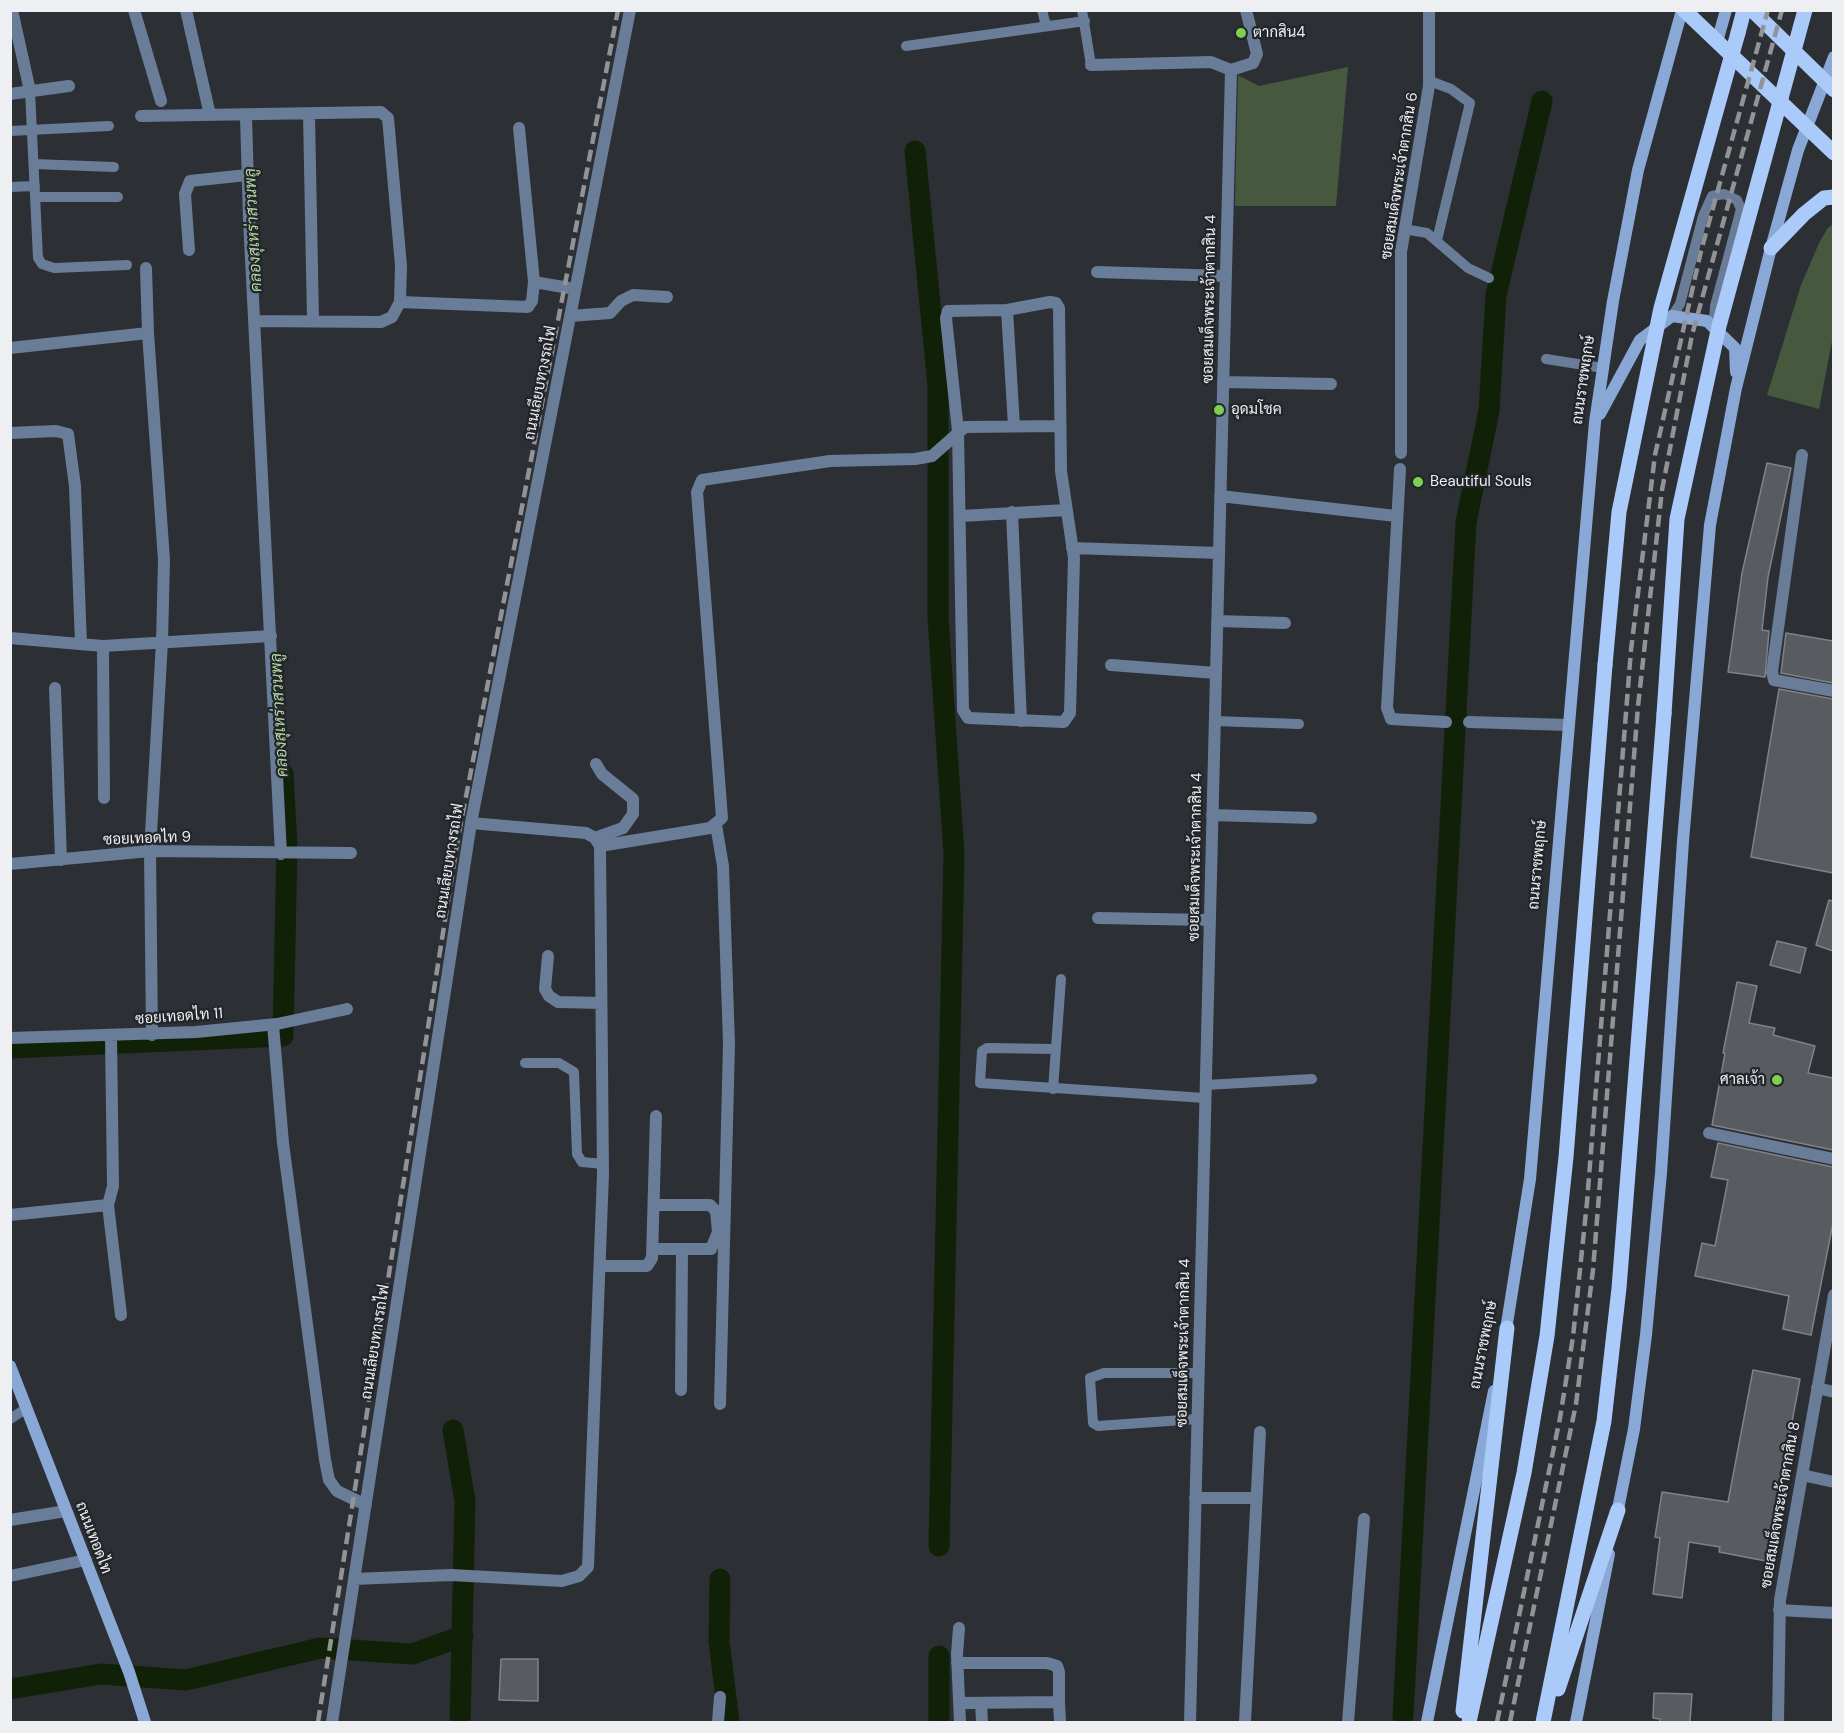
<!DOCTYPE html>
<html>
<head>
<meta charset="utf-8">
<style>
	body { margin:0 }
	#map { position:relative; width:1844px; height:1733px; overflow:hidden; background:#2c2f34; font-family:"DM Sans",sans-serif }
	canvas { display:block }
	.frame { position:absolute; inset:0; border:12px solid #edeff2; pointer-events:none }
</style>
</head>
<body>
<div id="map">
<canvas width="1844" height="1733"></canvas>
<div class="frame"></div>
</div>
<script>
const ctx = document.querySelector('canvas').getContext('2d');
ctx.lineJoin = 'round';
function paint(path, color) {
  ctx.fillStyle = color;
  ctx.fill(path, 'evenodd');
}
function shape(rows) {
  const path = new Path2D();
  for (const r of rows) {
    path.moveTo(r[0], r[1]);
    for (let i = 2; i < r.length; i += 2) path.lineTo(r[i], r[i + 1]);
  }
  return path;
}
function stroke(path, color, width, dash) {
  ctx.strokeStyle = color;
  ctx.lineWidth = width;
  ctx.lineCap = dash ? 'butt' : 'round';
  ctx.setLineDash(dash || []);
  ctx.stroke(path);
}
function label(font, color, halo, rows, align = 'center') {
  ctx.font = font + ' "DM Sans",Sarabun,sans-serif';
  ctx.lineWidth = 4.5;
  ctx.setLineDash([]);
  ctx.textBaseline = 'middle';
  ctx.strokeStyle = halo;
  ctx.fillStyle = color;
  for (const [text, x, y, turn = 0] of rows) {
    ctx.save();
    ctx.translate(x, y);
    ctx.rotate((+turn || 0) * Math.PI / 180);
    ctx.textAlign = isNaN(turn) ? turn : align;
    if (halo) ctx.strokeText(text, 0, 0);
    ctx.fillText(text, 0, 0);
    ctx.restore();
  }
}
paint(shape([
	[1348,67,1336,206,1235,206,1238,75,1259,86],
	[1833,224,1833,336,1819,409,1767,395,1801,285,1819,243,1827,229]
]), '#46583d');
stroke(shape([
	[915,151,938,386,938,617,954,854,939,1546],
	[10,1048,283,1036,287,847,283,774],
	[453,1430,465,1501,460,1722],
	[720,1579,719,1641,729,1722],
	[10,1689,101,1674,186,1680,320,1648,412,1654,463,1636],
	[1403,1716,1466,522,1489,411,1496,295,1542,101],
	[939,1722,939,1656]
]), '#112108', 21);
const building = shape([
	[1767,463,1791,468,1768,577,1762,630,1769,631,1765,677,1728,672,1742,573,1767,463],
	[1786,633,1833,641,1833,683,1781,673,1786,633],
	[1779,689,1833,699,1833,873,1751,857,1779,689],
	[1829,900,1833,901,1833,951,1816,945,1829,900],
	[1777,941,1806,948,1800,973,1770,965,1777,941],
	[1737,982,1757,986,1749,1023,1775,1028,1773,1035,1815,1046,1808,1073,1833,1078,1833,1150,1712,1125,1725,1053,1723,1053,1737,982],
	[1718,1143,1833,1167,1833,1223,1811,1335,1783,1329,1789,1296,1695,1276,1702,1243,1715,1246,1728,1180,1711,1177,1718,1143],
	[1753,1370,1800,1379,1766,1561,1719,1552,1720,1547,1689,1542,1682,1598,1653,1594,1660,1538,1655,1537,1662,1492,1728,1502,1753,1370],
	[501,1659,538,1659,538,1701,499,1700,501,1659],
	[1654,1693,1692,1694,1690,1722,1660,1722,1660,1719,1653,1718,1654,1693]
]);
paint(building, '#585b60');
stroke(building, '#7f8288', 1.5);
stroke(shape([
	[1042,10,1046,26],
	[1082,10,1091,65],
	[906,46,1085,21],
	[1430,81,1451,89,1470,103,1437,240],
	[30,91,38,258,42,264,54,268,127,265],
	[10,131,109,126],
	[34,164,114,167],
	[10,187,35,186],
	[36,197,118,197],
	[1404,229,1427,233,1468,268,1489,278],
	[1672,316,1680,304,1703,216,1712,196,1724,194,1737,200,1741,209,1715,306,1714,320,1717,326],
	[1546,359,1603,368],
	[1215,721,1299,724],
	[1055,1049,987,1048,982,1051,980,1083,1205,1098],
	[525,1063,559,1063,574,1072,577,1154,582,1162,603,1164],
	[1206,1085,1312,1079],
	[1053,1089,1061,979],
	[10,1419,27,1408],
	[1197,1419,1098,1426,1093,1423,1090,1378,1104,1373,1198,1373]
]), '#697d99', 10);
stroke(shape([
	[12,10,30,91],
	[134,10,161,101],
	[186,10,210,115],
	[1091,65,1211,62,1231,70],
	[10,94,69,86],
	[309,115,313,320],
	[141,116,381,112,388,118,401,266,400,302,392,317,381,322,254,321],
	[246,116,249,219,281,854],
	[519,128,534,282],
	[189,250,185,194,190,181,247,175],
	[146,268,148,333,164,560,162,642,150,851,152,1035],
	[1097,272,1226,276],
	[400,302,528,307,532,301,534,282,575,289],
	[1050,302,1056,303,1059,308,1061,471,1074,558,1070,713,1064,722,968,718,963,710,958,431,946,318,948,311,1007,310,1050,302],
	[1007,310,1014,426],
	[570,316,610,313,621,301,633,295,667,297],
	[10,348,148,333],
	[1223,382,1331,384],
	[10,433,56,431,68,434,75,486,81,644],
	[1401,453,1401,252,1429,86,1429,10],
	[1802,455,1772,672,1774,680,1834,691],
	[1400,469,1387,708,1391,719,1446,722],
	[1220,496,1396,516],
	[1012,512,1021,721],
	[961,516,1066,510],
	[1072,548,1219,553],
	[1217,621,1285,623],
	[10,638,103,646,271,636],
	[103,646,104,798],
	[1111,665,1216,673],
	[55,688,61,860],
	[1469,722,1569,725],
	[1212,815,1311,818],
	[716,825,723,866,729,1044,720,1404],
	[595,838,623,828,633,814,633,799,602,774,596,764],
	[600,846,710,828,722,818,697,492,702,480,830,461,915,459,932,456,965,427,1060,426],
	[10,864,150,851,351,853],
	[1098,918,1210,920],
	[548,956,545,989,549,996,558,1002,601,1003],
	[273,1025,283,1143,325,1460,329,1480,337,1491,366,1505],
	[111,1036,113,1186,108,1205,121,1315],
	[10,1038,196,1032,277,1024,347,1009],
	[1709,1133,1834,1159],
	[10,1215,108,1205],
	[653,1249,711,1249,718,1232,716,1211,710,1205,654,1205],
	[600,1266,647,1266,652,1258,656,1116],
	[1817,1388,1834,1392],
	[681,1390,682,1249],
	[1802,1475,1834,1482],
	[1195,1498,1255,1498],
	[10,1520,66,1511],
	[10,1576,86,1560],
	[354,1579,451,1575,562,1581,579,1576,588,1567,603,1174,600,846,595,838,586,833,471,823],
	[1779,1610,1834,1613],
	[959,1628,957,1654,960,1722],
	[957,1663,1047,1663,1057,1666,1059,1672,1059,1702,959,1703],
	[1059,1702,1060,1722],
	[981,1703,982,1722],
	[332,1722,471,823,630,10],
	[718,1722,720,1697],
	[1190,1722,1231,70,1253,63,1257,54,1246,10],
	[1245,1722,1260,1432],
	[1348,1722,1364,1519],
	[1778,1722,1780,1600,1834,1295]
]), '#697d99', 12);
stroke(shape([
	[1717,42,1726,10],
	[1600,414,1640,340,1672,316,1707,321,1735,348,1736,372],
	[1505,1336,1530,1179,1595,422,1613,301,1638,170,1682,10],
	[10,1366,129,1672,145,1722],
	[1616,1519,1634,1429,1646,1335,1661,1173,1683,841,1710,525,1736,388,1771,248,1798,150,1834,57],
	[1427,1722,1494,1391],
	[1576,1722,1609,1554]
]), '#8aa8d6', 12);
stroke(shape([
	[1684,10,1834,153],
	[1752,10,1834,90],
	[1738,33,1744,10],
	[1771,248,1804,214,1824,198,1834,197],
	[1558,1689,1618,1510],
	[1463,1711,1507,1328],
	[1469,1722,1524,1473,1547,1336,1566,1157,1605,665],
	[1543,1722,1604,1421,1619,1288,1664,714]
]), '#aacaf9', 15);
stroke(shape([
	[318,1722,458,838,618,10],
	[1497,1722,1560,1418,1573,1337,1587,1202,1631,650,1655,455,1701,251,1768,10],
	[1510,1722,1576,1404,1593,1270,1638,706,1662,490,1692,335,1782,10]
]), '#919397', 4.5, [12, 6]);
stroke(shape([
	[1605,665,1619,512,1661,308,1738,33],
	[1664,714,1677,519,1719,326,1805,10]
]), '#aacaf9', 15);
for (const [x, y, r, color] of [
	[1241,33,6,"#7ed053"],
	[1219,410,6,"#7ed053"],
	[1418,482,6,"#7ed053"],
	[1777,1080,6,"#7ed053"]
]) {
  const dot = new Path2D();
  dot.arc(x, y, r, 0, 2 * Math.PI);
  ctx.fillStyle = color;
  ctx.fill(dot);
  stroke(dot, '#22252a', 2);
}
label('15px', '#edeff2', '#22252a', [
	["ตากสิน4",1253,33],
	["อุดมโชค",1231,410],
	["Beautiful Souls",1430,482],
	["ศาลเจ้า",1765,1080,"right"]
], 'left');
label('15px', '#edeff2', '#22252a', [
	["ซอยสมเด็จพระเจ้าตากสิน 6",1400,176,-81],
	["ซอยสมเด็จพระเจ้าตากสิน 4",1210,299,-89],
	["ถนนราชพฤกษ์",1584,380,-82],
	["ถนนเลียบทางรถไฟ",541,383,-79],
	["ซอยเทอดไท 9",147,839,-2],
	["ซอยสมเด็จพระเจ้าตากสิน 4",1196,857,-89],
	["ถนนเลียบทางรถไฟ",450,861,-81],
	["ถนนราชพฤกษ์",1538,865,-85],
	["ซอยเทอดไท 11",179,1017,-4],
	["ถนนเลียบทางรถไฟ",376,1342,-81],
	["ซอยสมเด็จพระเจ้าตากสิน 4",1184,1343,-89],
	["ถนนราชพฤกษ์",1484,1345,-79],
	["ซอยสมเด็จพระเจ้าตากสิน 8",1781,1505,-80],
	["ถนนเทอดไท",93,1538,69]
]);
label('italic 16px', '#b2d5a2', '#22252a', [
	["คลองสุเหร่าสวนพลู",254,230,-93],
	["คลองสุเหร่าสวนพลู",280,715,-93]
]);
</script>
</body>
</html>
